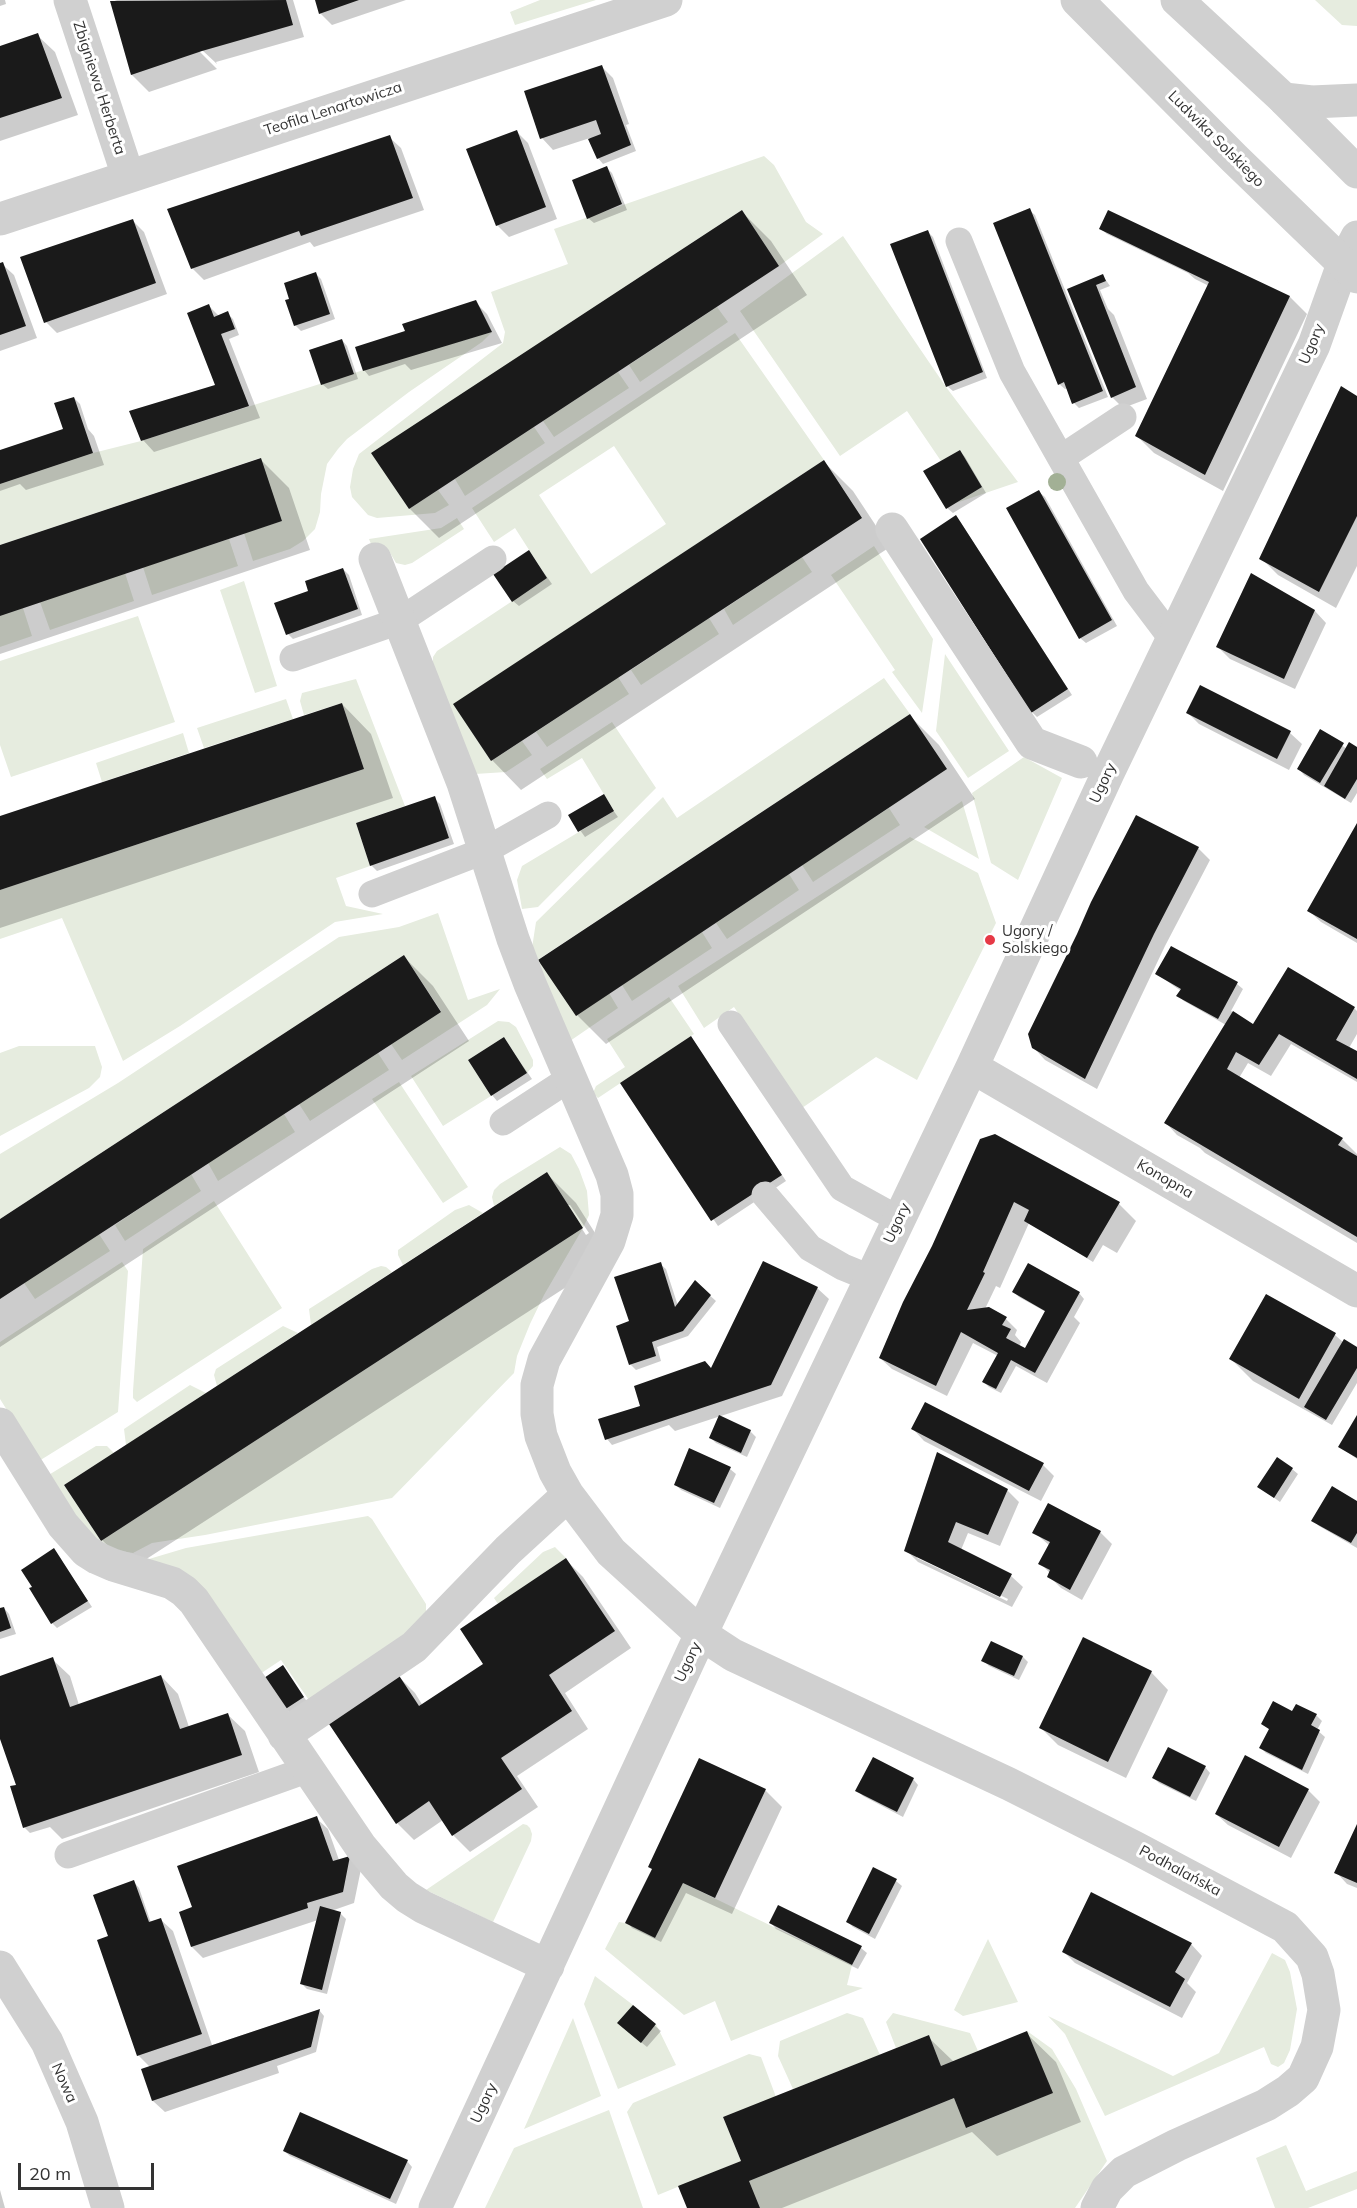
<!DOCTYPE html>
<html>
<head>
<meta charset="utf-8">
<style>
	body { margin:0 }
	#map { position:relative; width:1357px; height:2208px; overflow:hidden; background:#fff; font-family:Mulish,sans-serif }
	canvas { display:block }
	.scale { position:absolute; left:18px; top:2163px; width:136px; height:27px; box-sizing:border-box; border:3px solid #333; border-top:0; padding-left:8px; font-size:18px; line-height:21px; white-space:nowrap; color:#333; -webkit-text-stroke:4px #fff; paint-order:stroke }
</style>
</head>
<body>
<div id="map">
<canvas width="1357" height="2208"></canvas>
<div class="scale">20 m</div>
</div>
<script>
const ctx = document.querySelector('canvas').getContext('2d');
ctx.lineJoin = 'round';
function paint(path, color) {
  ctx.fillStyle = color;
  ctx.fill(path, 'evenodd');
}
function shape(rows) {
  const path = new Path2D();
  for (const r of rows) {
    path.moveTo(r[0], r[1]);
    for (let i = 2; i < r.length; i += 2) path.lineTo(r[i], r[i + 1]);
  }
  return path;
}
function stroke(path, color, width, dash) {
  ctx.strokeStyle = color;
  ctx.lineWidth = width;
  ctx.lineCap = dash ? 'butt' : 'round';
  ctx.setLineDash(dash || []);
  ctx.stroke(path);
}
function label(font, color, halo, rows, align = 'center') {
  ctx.font = font + ' Mulish,sans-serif';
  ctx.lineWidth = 6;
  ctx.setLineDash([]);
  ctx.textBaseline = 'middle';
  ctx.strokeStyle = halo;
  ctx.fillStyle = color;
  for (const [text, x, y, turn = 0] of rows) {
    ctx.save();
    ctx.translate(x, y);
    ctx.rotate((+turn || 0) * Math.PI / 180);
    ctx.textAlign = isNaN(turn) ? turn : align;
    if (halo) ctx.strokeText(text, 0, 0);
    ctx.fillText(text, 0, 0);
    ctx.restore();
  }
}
paint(shape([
	[540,0,596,0,515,25,510,12],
	[1315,0,1357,0,1357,26,1342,25],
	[764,156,774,165,806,222,823,234,779,266,742,210,372,453,409,509,438,490,449,505,435,513,377,518,368,515,352,497,350,487,353,469,359,454,503,343,505,332,491,292,568,264,554,229],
	[843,236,946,387,1018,482,956,503,982,487,960,450,941,461,907,411,840,456,740,311],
	[717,307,728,322,640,382,629,365],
	[492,332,482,342,409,392,347,439,338,449,327,464,321,494,320,512,315,529,303,541,290,549,253,561,244,533,282,521,260,458,0,545,0,484,93,453,141,441,398,359],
	[735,333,824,460,454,704,491,761,522,741,532,755,506,772,475,774,433,665,433,657,437,651,547,578,515,528,494,542,472,508],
	[614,446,666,524,591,574,539,495],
	[618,372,629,388,554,437,543,421],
	[534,427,545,443,465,496,455,479],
	[457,518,464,529,412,563,405,565,396,563,389,551,375,554,369,539,441,528],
	[229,539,238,566,152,595,143,567],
	[874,546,933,639,922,713,892,672,895,670,831,575],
	[802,557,812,572,733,625,724,609],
	[125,573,134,601,50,630,40,602],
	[244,581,277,686,255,693,220,590],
	[23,608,32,636,0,647,0,616],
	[138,616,175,722,11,777,0,745,0,661],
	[709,618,719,634,641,685,631,670],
	[945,654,1009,751,968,778,936,731],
	[618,677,629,694,547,747,536,732],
	[884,678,910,714,539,959,609,993,618,1008,570,1041,532,948,536,922,663,797,677,818],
	[356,679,405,806,356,823,370,866,336,878,346,906,383,914,335,922,180,1026,123,1061,62,918,0,939,0,890,364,769,342,703,304,715,300,701,302,693],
	[286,699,293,719,204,748,197,728],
	[612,722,656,788,538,907,522,909,517,880,522,866,614,811,582,758,547,779,540,769],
	[183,733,189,753,102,782,96,763],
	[1024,757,1062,778,1018,880,991,863,972,793],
	[962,801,979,859,924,827],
	[889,808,900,825,813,882,802,865],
	[910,837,978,873,996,923,917,1080,876,1057,802,1108,734,1007,704,1028,678,986],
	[789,874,799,890,727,939,716,923],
	[438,913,468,1000,500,989,487,1005,402,1060,391,1044,441,1011,404,955,0,1219,0,1154,118,1083,339,937,399,927],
	[702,932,712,948,632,1001,622,985],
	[669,997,694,1034,598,1098,593,1093,596,1086,625,1067,607,1039],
	[498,1021,509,1022,516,1027,533,1060,533,1066,527,1073,504,1037,468,1060,491,1096,443,1126,411,1076],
	[19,1046,95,1046,102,1067,100,1077,89,1088,0,1136,0,1053],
	[378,1053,389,1070,310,1121,299,1104],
	[399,1082,468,1187,443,1203,372,1099],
	[284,1114,295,1132,218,1181,208,1163],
	[560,1147,571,1154,579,1169,587,1191,589,1215,583,1228,544,1295,530,1324,517,1356,514,1373,392,1498,205,1535,152,1543,133,1553,97,1547,47,1476,96,1446,107,1446,114,1453,64,1485,101,1541,583,1228,547,1172,494,1206,492,1197,494,1190,500,1184],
	[191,1174,201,1191,125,1241,115,1225],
	[214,1201,282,1308,137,1402,133,1398,133,1391,143,1249],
	[469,1205,483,1213,403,1265,398,1255,398,1250,455,1210],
	[99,1234,110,1251,35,1299,24,1283],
	[122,1262,128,1271,118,1412,39,1461,0,1399,0,1342],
	[381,1266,386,1267,392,1272,311,1325,309,1309,372,1269],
	[283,1326,298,1333,217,1386,214,1375,216,1369],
	[190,1385,206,1393,126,1445,124,1429],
	[368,1516,372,1519,426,1604,426,1617,416,1631,311,1703,281,1660,260,1674,149,1559,186,1548],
	[555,1547,566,1558,498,1604,494,1598,543,1552],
	[523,1824,527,1825,530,1828,532,1834,531,1841,493,1922,426,1890],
	[683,1883,852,1965,847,1985,863,1988,731,2041,715,2001,684,2015,605,1949,619,1922,625,1923,655,1938],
	[988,1939,1018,2002,963,2016,954,2010],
	[1272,1953,1285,1960,1290,1972,1297,2009,1290,2050,1284,2063,1278,2067,1271,2064,1264,2047,1105,2116,1065,2034,1048,2016,1173,2076,1219,2053],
	[595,1976,633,2005,641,2043,656,2024,676,2065,618,2089,584,2004],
	[847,2013,863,2018,880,2055,793,2089,778,2056,780,2041],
	[893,2013,970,2033,978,2051,941,2066,929,2035,896,2048,886,2022],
	[573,2018,601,2096,524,2129],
	[1027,2031,1052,2049,1076,2089,1107,2161,1075,2208,760,2208,749,2181,954,2098,967,2128,1052,2093],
	[749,2054,761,2057,776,2097,723,2117,741,2161,658,2195,627,2112,633,2103],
	[609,2110,643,2208,485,2208,514,2148],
	[1286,2145,1306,2191,1357,2171,1357,2189,1308,2208,1275,2208,1256,2158]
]), '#e6ecdf');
paint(shape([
	[0,0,5,0,6,4,0,6],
	[117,0,293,0,304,37,216,62,217,64,202,50,198,50,217,69,149,92,132,75,112,2],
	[316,0,406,0,332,25,320,13],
	[37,35,55,52,78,115,0,141,0,48],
	[601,66,613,78,629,124,626,125,636,151,603,164,598,158,590,138,553,150,542,138],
	[517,132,528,143,557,219,509,237,497,225],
	[389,137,401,148,424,210,314,247,310,242,204,280,192,268],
	[606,167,612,173,627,210,594,223,588,218],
	[1029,210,1035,215,1108,397,1079,408,1074,403,1068,388,1065,389,1059,384],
	[742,212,771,241,807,295,439,538,410,509,373,454],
	[133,221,144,232,167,294,57,333,46,322],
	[1101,229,1218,262,1290,297,1307,314,1223,491,1154,453,1137,436,1209,286,1195,279,1188,273,1107,234],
	[927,231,933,237,987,378,953,391,947,386],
	[0,264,2,264,14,275,37,338,0,351],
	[316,274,321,279,335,319,301,331,295,325],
	[1103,276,1110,286,1100,290,1108,309,1114,315,1147,399,1123,408,1112,397,1069,289],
	[475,302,487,314,502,343,411,370,405,364,369,376,364,370,407,332],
	[209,306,219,316,227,313,233,319,239,335,229,339,260,418,154,452,143,440,217,386],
	[342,340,347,346,358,379,328,389,322,384],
	[1357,397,1357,566,1336,608,1278,575,1261,558],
	[74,398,80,404,88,429,94,436,104,465,26,490,20,484,0,491,0,451,65,430],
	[960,451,965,457,986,493,953,513,947,508],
	[260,459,289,488,310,550,0,654,0,547],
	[824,462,853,491,890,547,521,790,492,760,455,705],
	[1039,492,1045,497,1117,626,1086,643,1080,638],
	[956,517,961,523,1072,695,1037,717,1032,712],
	[529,552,552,584,519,606,513,601],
	[343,569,349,575,362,615,293,639,288,634,310,592],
	[1252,575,1315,611,1326,623,1295,689,1230,659,1218,647],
	[1201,687,1290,733,1302,744,1289,770,1199,724,1188,713],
	[342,704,371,734,393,798,0,928,0,818],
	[910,716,939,745,975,799,606,1044,577,1015],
	[1321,731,1347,749,1357,749,1357,793,1351,803,1304,775,1299,769],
	[603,796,618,817,585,837,570,816],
	[434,798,440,804,454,844,377,871,371,865],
	[1357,827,1357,943,1321,922,1309,911],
	[1198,848,1210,860,1165,946,1097,1089,1045,1060,1033,1047],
	[1172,948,1237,984,1243,989,1231,1011,1254,1026,1354,1008,1357,1011,1357,1034,1349,1048,1357,1052,1357,1082,1291,1044,1271,1076,1248,1063,1239,1078,1342,1139,1357,1154,1357,1243,1205,1153,1200,1148,1177,1135,1166,1123,1226,1025,1184,1001,1178,996,1181,991,1157,974],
	[404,957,433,986,469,1041,0,1347,0,1220],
	[691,1038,786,1181,718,1226,622,1083],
	[504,1039,532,1079,497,1101,492,1095],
	[995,1135,1119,1204,1136,1221,1117,1253,1103,1245,1093,1262,1029,1223,1000,1288,996,1286,985,1309,1006,1319,1017,1330,1015,1335,1021,1342,1019,1347,1025,1350,1046,1312,1019,1297,1014,1292,1079,1293,1084,1299,1074,1317,1080,1323,1047,1383,1016,1366,1001,1393,989,1387,984,1382,998,1356,973,1343,947,1396,892,1369,880,1358],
	[547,1174,576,1203,611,1258,131,1569,102,1540],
	[567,1205,570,1205,589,1233,586,1235],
	[660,1264,666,1269,678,1306,695,1282,716,1301,688,1336,657,1347,661,1361,636,1370,630,1364,631,1322],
	[817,1288,829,1299,782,1396,675,1431,669,1425,612,1445,607,1439,641,1407,712,1370],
	[1267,1296,1335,1335,1344,1343,1357,1348,1357,1383,1332,1425,1253,1381,1231,1359],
	[1357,1418,1357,1459,1340,1447],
	[913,1429,1043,1465,1054,1476,1041,1501,924,1441],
	[750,1431,756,1437,747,1457,716,1443,711,1438],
	[689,1450,730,1469,736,1474,720,1508,681,1490,676,1485],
	[1292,1469,1298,1474,1280,1502,1259,1487],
	[1007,1490,1019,1502,1000,1546,968,1533,961,1550,1011,1576,1023,1587,1012,1607,918,1562,906,1550],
	[917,1555,1008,1599,1007,1601,917,1558],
	[1357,1503,1357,1548,1319,1526,1313,1520],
	[1034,1532,1100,1532,1112,1544,1082,1600,1061,1588,1049,1576,1050,1573,1040,1563,1050,1546],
	[54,1550,92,1607,57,1628,52,1623],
	[566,1560,583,1577,631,1648,565,1693,588,1729,517,1776,538,1807,470,1852,453,1835,443,1820,414,1840,397,1823,398,1676,415,1693,423,1706,485,1664],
	[4,1608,9,1614,16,1634,0,1639,0,1610],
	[1023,1657,1028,1662,1019,1680,989,1666,983,1660],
	[52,1659,70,1676,79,1705,161,1676,178,1694,189,1727,227,1714,245,1731,259,1772,62,1839,50,1827,30,1833,25,1828,12,1787,17,1786,0,1734,0,1677],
	[283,1667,308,1703,291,1714,286,1709],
	[1151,1672,1168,1690,1126,1778,1058,1745,1041,1728],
	[1293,1713,1316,1715,1322,1721,1317,1730,1325,1737,1308,1774,1266,1753,1261,1748,1270,1730,1263,1724],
	[1205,1767,1210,1773,1196,1801,1159,1783,1154,1778],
	[913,1779,918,1785,903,1817,863,1796,857,1790],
	[765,1790,782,1807,732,1914,686,1893,661,1942,632,1928,627,1922,653,1870],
	[1308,1790,1320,1802,1291,1858,1228,1825,1216,1814],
	[316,1818,328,1829,339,1860,350,1857,361,1869,354,1903,331,1911,340,1913,346,1919,327,1994,307,1989,302,1984,318,1920,203,1958,192,1947,194,1908],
	[1357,1828,1357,1888,1347,1884,1336,1872],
	[896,1881,902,1886,875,1939,853,1927,847,1921],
	[134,1882,139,1888,151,1923,161,1920,173,1931,212,2045,319,2010,324,2016,316,2052,277,2066,279,2073,165,2112,153,2101,150,2067,138,2055,111,1937],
	[779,1907,861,1948,867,1953,858,1969,776,1929,771,1923],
	[1191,1944,1202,1956,1187,1983,1196,1992,1182,2018,1075,1963,1064,1952],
	[633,2007,661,2031,647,2047,625,2029],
	[1026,2033,1056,2062,1081,2122,997,2156,972,2132,782,2208,689,2208,743,2162,928,2037,954,2062],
	[284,2151,407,2161,412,2167,396,2204,290,2156],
	[0,2190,5,2208,0,2208]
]), '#0003');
paint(shape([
	[286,0,293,25,202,51,131,75,110,1],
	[315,0,359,0,319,14],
	[38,33,62,98,0,118,0,46],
	[602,65,631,145,597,159,588,139,601,134,596,120,540,139,524,91],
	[517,130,546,207,496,226,466,149],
	[390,135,413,198,301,236,299,231,191,269,167,209],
	[607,166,622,204,587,219,572,180],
	[1030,208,1103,391,1072,404,1064,382,1058,385,993,223],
	[742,210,779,266,409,509,371,453],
	[1108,210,1290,296,1205,475,1135,436,1209,282,1099,229],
	[133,219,156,283,44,323,20,257],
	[928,230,983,372,946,387,890,244],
	[3,262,26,326,0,335,0,263],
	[316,272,330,314,294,326,285,300,289,299,284,283],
	[1103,274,1106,281,1096,285,1136,387,1111,398,1067,289],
	[476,300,492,332,363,371,355,347,405,331,402,324],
	[209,304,214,317,228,311,235,329,221,334,249,406,141,441,129,411,215,385,187,313],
	[342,339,354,374,321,385,309,350],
	[1341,386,1357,396,1357,516,1319,592,1259,559],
	[74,397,93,453,0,484,0,450,63,429,54,403],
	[960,450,982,487,946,509,923,471],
	[261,458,282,521,0,616,0,545],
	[824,460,862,518,491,761,453,704],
	[1039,490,1112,620,1079,639,1006,508],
	[956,515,1068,689,1031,713,920,539],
	[529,550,547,578,512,602,493,574],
	[343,568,358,609,286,635,274,603,308,591,305,581],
	[1251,573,1315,610,1284,679,1216,647],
	[1200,685,1291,731,1277,759,1186,713],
	[342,703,364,769,0,890,0,816],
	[910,714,947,769,576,1016,538,960],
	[1320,729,1344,743,1320,783,1297,769],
	[1349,742,1357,747,1357,779,1345,799,1324,786],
	[604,794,614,811,578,832,568,815],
	[435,796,449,838,370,866,356,823],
	[1136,815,1199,847,1154,934,1085,1079,1032,1048,1028,1034,1077,934,1091,902],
	[1357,823,1357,939,1307,911],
	[1171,946,1238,982,1218,1019,1176,996,1181,989,1155,974],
	[404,955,441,1012,0,1299,0,1219],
	[1288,967,1355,1007,1336,1040,1357,1051,1357,1079,1279,1034,1259,1065,1236,1052,1227,1069,1343,1138,1338,1145,1357,1156,1357,1237,1164,1123,1233,1011,1253,1024],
	[691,1036,782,1175,711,1221,620,1083],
	[504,1037,527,1073,491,1096,468,1060],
	[995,1134,1120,1202,1087,1258,1024,1221,1029,1210,1014,1202,983,1272,985,1273,967,1310,989,1307,1007,1317,1002,1325,1011,1329,1006,1338,1025,1348,1045,1311,1012,1292,1028,1263,1080,1292,1035,1373,1011,1360,996,1389,982,1382,998,1353,961,1332,936,1386,879,1358,903,1302,932,1246,980,1139],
	[547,1172,583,1228,101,1541,64,1485],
	[763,1261,818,1287,771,1385,605,1440,598,1419,640,1406,634,1386,705,1361,711,1368],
	[661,1262,675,1307,695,1280,711,1295,683,1331,652,1342,656,1356,629,1365,616,1326,629,1321,614,1277],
	[1266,1294,1336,1333,1299,1399,1229,1359],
	[1344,1339,1357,1347,1357,1368,1326,1420,1304,1407],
	[925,1402,1044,1463,1029,1491,911,1429],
	[719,1415,751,1430,741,1453,709,1438],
	[1357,1415,1357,1458,1338,1447],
	[689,1448,731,1467,714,1503,674,1485],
	[937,1452,1008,1489,988,1535,956,1522,948,1542,1012,1574,1000,1597,904,1551],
	[1277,1457,1293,1468,1274,1498,1257,1487],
	[1332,1486,1357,1501,1357,1533,1351,1543,1311,1521],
	[1048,1503,1101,1531,1070,1590,1047,1577,1050,1570,1038,1564,1050,1542,1032,1533],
	[54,1548,88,1601,51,1624,29,1588,32,1587,21,1570],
	[566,1558,615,1631,549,1675,572,1711,501,1758,522,1789,452,1836,429,1801,396,1824,327,1721,398,1674,419,1706,483,1664,460,1629],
	[4,1607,11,1628,0,1632,0,1608],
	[1083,1637,1152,1671,1108,1762,1039,1728],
	[991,1641,1023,1656,1014,1676,981,1661],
	[53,1657,70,1707,161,1675,180,1729,228,1713,242,1755,23,1828,10,1786,16,1785,0,1739,0,1676],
	[283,1665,304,1697,284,1710,264,1678],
	[1273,1701,1292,1711,1296,1704,1317,1714,1311,1725,1320,1730,1302,1770,1259,1748,1269,1729,1261,1724],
	[1168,1747,1206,1766,1190,1797,1152,1778],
	[1245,1755,1309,1789,1279,1847,1215,1814],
	[873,1757,914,1778,897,1812,855,1791],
	[699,1758,766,1789,715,1898,683,1883,655,1938,625,1923,652,1869,648,1867],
	[317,1816,333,1861,350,1856,343,1892,307,1903,308,1908,191,1947,179,1912,192,1907,177,1866],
	[1357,1824,1357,1883,1334,1873],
	[873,1867,897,1879,869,1934,846,1922],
	[134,1880,149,1922,161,1918,202,2034,137,2056,97,1940,108,1936,93,1895],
	[1091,1892,1192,1943,1175,1972,1185,1979,1170,2007,1062,1952],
	[778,1905,862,1946,852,1965,769,1923],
	[320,1906,341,1912,322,1990,300,1984],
	[633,2005,656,2024,641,2043,617,2023],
	[320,2009,311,2047,152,2101,141,2069],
	[1027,2031,1053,2093,966,2128,954,2098,749,2181,760,2208,687,2208,678,2186,741,2161,723,2117,929,2035,941,2066],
	[300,2112,408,2160,390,2199,283,2151]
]), '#1a1a1a');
stroke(shape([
	[959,241,1012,372,1136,591,1173,640],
	[1061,458,1123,417],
	[293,658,399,621,493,559],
	[372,894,486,850,548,815],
	[731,1024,842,1188,898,1219],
	[503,1122,569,1079],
	[765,1195,810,1248,843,1267,870,1278],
	[68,1855,295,1774,307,1768]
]), '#d0d0d0', 27);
stroke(shape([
	[70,0,128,176],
	[1284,99,1312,102,1357,100],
	[0,219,666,0],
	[892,529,1032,743,1081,762],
	[375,559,463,783,513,939,530,984,612,1175,617,1194,617,1215,609,1241,544,1360,537,1385,537,1414,541,1436,555,1472,568,1495,611,1552,701,1634,733,1655,1009,1784,1134,1847,1285,1927,1312,1957,1318,1974,1324,2010,1317,2047,1303,2078,1288,2091,1266,2105,1177,2145,1124,2172,1107,2189,1097,2208],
	[972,1067,1357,1291],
	[0,1424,63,1525,86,1551,97,1558,113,1565,172,1583,184,1591,194,1601,361,1847,394,1886,407,1897,423,1907,548,1966],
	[284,1735,414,1647,508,1550,568,1495],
	[0,1967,47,2042,82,2122,108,2208],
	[435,2208,701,1634,972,1067,1108,773,1314,345,1343,264,1357,237]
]), '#d0d0d0', 33);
stroke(shape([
	[1077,0,1234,158,1357,277],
	[1177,0,1284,99,1357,172]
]), '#d0d0d0', 33);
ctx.fillStyle = '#a2b095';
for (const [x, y] of [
	[1057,482]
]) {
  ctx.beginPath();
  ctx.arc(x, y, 9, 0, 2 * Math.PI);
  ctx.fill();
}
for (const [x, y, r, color] of [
	[990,940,6,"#e63946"]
]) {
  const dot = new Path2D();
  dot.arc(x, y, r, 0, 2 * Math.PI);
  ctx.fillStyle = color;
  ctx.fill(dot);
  stroke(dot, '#fff', 2);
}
label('15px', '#333', '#fff', [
	["Zbigniewa Herberta",99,88,72],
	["Teofila Lenartowicza",333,109,-18],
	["Ludwika Solskiego",1216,139,45],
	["Ugory",1312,344,-67],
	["Ugory",1103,783,-65],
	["Konopna",1165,1179,30],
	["Ugory",897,1223,-65],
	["Ugory",688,1662,-65],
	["Podhalańska",1180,1871,28],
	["Nowa",64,2083,66],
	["Ugory",484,2103,-65]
]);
label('15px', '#333', '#fff', [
	["Ugory /",1002,931],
	["Solskiego",1002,948]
], 'left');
</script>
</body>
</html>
